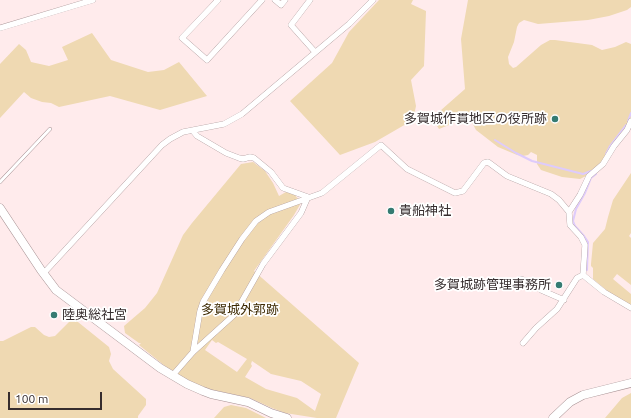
<!DOCTYPE html>
<html>
<head>
<meta charset="utf-8">
<style>
	body { margin:0 }
	#map { position:relative; width:631px; height:418px; overflow:hidden; background:#ffebec; font-family:Ubuntu,sans-serif }
	canvas { display:block }
	.scale { position:absolute; left:8px; top:392px; width:94px; height:18px; box-sizing:border-box; border:2px solid #362d2e; border-top:0; padding-left:5px; font-size:12px; line-height:14px; white-space:nowrap; color:#362d2e; -webkit-text-stroke:3px #fff; paint-order:stroke }
</style>
</head>
<body>
<div id="map">
<canvas width="631" height="418"></canvas>
<div class="scale">100 m</div>
</div>
<script>
const ctx = document.querySelector('canvas').getContext('2d');
ctx.lineJoin = 'round';
function paint(path, color) {
  ctx.fillStyle = color;
  ctx.fill(path, 'evenodd');
}
function shape(rows) {
  const path = new Path2D();
  for (const r of rows) {
    path.moveTo(r[0], r[1]);
    for (let i = 2; i < r.length; i += 2) path.lineTo(r[i], r[i + 1]);
  }
  return path;
}
function stroke(path, color, width, dash) {
  ctx.strokeStyle = color;
  ctx.lineWidth = width;
  ctx.lineCap = dash ? 'butt' : 'round';
  ctx.setLineDash(dash || []);
  ctx.stroke(path);
}
function label(font, color, halo, rows, align = 'center') {
  ctx.font = font + ' Ubuntu,"Noto Sans JP",sans-serif';
  ctx.lineWidth = 3.5;
  ctx.setLineDash([]);
  ctx.textBaseline = 'middle';
  ctx.strokeStyle = halo;
  ctx.fillStyle = color;
  for (const [text, x, y, turn = 0] of rows) {
    ctx.save();
    ctx.translate(x, y);
    ctx.rotate((+turn || 0) * Math.PI / 180);
    ctx.textAlign = isNaN(turn) ? turn : align;
    if (halo) ctx.strokeText(text, 0, 0);
    ctx.fillText(text, 0, 0);
    ctx.restore();
  }
}
paint(shape([
	[379,0,413,0,411,4,426,11,424,66,411,80,416,106,413,120,375,142,340,155,290,101,332,63,349,32],
	[468,0,631,0,631,7,627,10,609,16,588,20,538,24,524,20,519,23,517,27,514,42,508,57,509,64,513,68,516,67,541,45,550,40,555,40,592,45,602,50,615,47,626,42,631,44,631,118,628,125,603,161,588,175,580,179,562,177,541,170,537,164,537,155,531,152,528,155,523,156,517,155,498,147,476,130,469,117,439,129,432,118,465,89,461,39],
	[92,33,111,60,148,72,164,70,179,62,207,96,160,110,110,96,59,107,51,103,42,102,31,98,24,92,0,118,0,64,19,44,26,50,31,62,49,66,68,60,62,47],
	[253,162,265,171,273,183,279,196,286,192,295,195,301,203,294,215,254,271,359,363,336,418,317,418,285,413,272,408,250,398,204,388,176,375,139,345,141,343,139,343,125,333,124,326,145,308,157,293,183,235,192,223,241,164],
	[212,340,216,343,218,342,247,359,237,372,205,350],
	[252,361,271,374,301,381,321,394,315,411,297,398,266,389,245,377,252,366,251,364],
	[631,173,631,233,629,236,631,238,631,285,617,274,613,279,631,294,631,305,611,294,593,279,593,268,591,266,591,264,593,243,605,229,608,217,613,200],
	[73,318,109,347,111,354,109,361,113,369,146,399,146,405,138,416,138,418,0,418,0,341,3,341,31,327,35,327,44,335,49,337,55,336],
	[631,393,631,418,605,418,622,398],
	[231,405,246,408,266,418,214,418,224,407]
]), '#efd9b2');
stroke(shape([
	[628,121,631,113],
	[495,140,516,153,532,161,583,174,591,171],
	[606,154,610,146,626,125],
	[587,270,588,242,584,236,575,226,573,221,576,209,585,193,591,178,596,174]
]), '#decbfb', 2);
const lane = shape([
	[0,182,50,129]
]);
const street = shape([
	[218,0,182,38,207,60,262,0],
	[275,0,281,5,285,0],
	[310,0,291,25,315,52],
	[0,28,93,0],
	[193,131,197,136,226,153,239,158,243,159,250,157,254,158,271,172,283,188,308,197],
	[43,274,162,145,170,139,183,132,224,124,242,114,349,24,373,0],
	[583,275,604,292,631,308],
	[520,279,531,282,541,290,564,300],
	[523,343,536,328,557,309,577,278,583,275,585,245,581,237,570,225,569,212,580,195,589,176,603,164,614,146,627,130,631,121],
	[193,352,200,311,203,302,222,270,242,239,256,221,269,212,322,193,381,145,407,169,455,193,463,191,484,163,488,162,507,176,551,194,559,200,569,212],
	[172,376,193,352,234,315,263,264,301,213,308,197]
]);
const secondary = shape([
	[0,208,41,270,56,290,160,368,187,384,203,391,211,394,248,402,271,413,287,418],
	[553,418,570,402,583,395,631,383]
]);
stroke(lane, '#a69092', 4);
stroke(street, '#a69092', 6);
stroke(secondary, '#a69092', 9);
stroke(lane, '#fff', 3);
stroke(street, '#fff', 5.5);
stroke(secondary, '#fff', 8);
for (const [x, y, r, color] of [
	[555,119,4,"#357b72"],
	[391,211,4,"#357b72"],
	[559,285,4,"#357b72"],
	[54,315,4,"#357b72"]
]) {
  const dot = new Path2D();
  dot.arc(x, y, r, 0, 2 * Math.PI);
  ctx.fillStyle = color;
  ctx.fill(dot);
  stroke(dot, '#fff', 1.5);
}
label('13px', '#362d2e', '#fff', [
	["多賀城作貫地区の役所跡",547,119],
	["貴船神社",399,211,"left"],
	["多賀城跡管理事務所",551,285],
	["陸奥総社宮",62,315,"left"]
], 'right');
label('13px', '#3e2b04', '#fff', [
	["多賀城外郭跡",240,310]
]);
</script>
</body>
</html>
